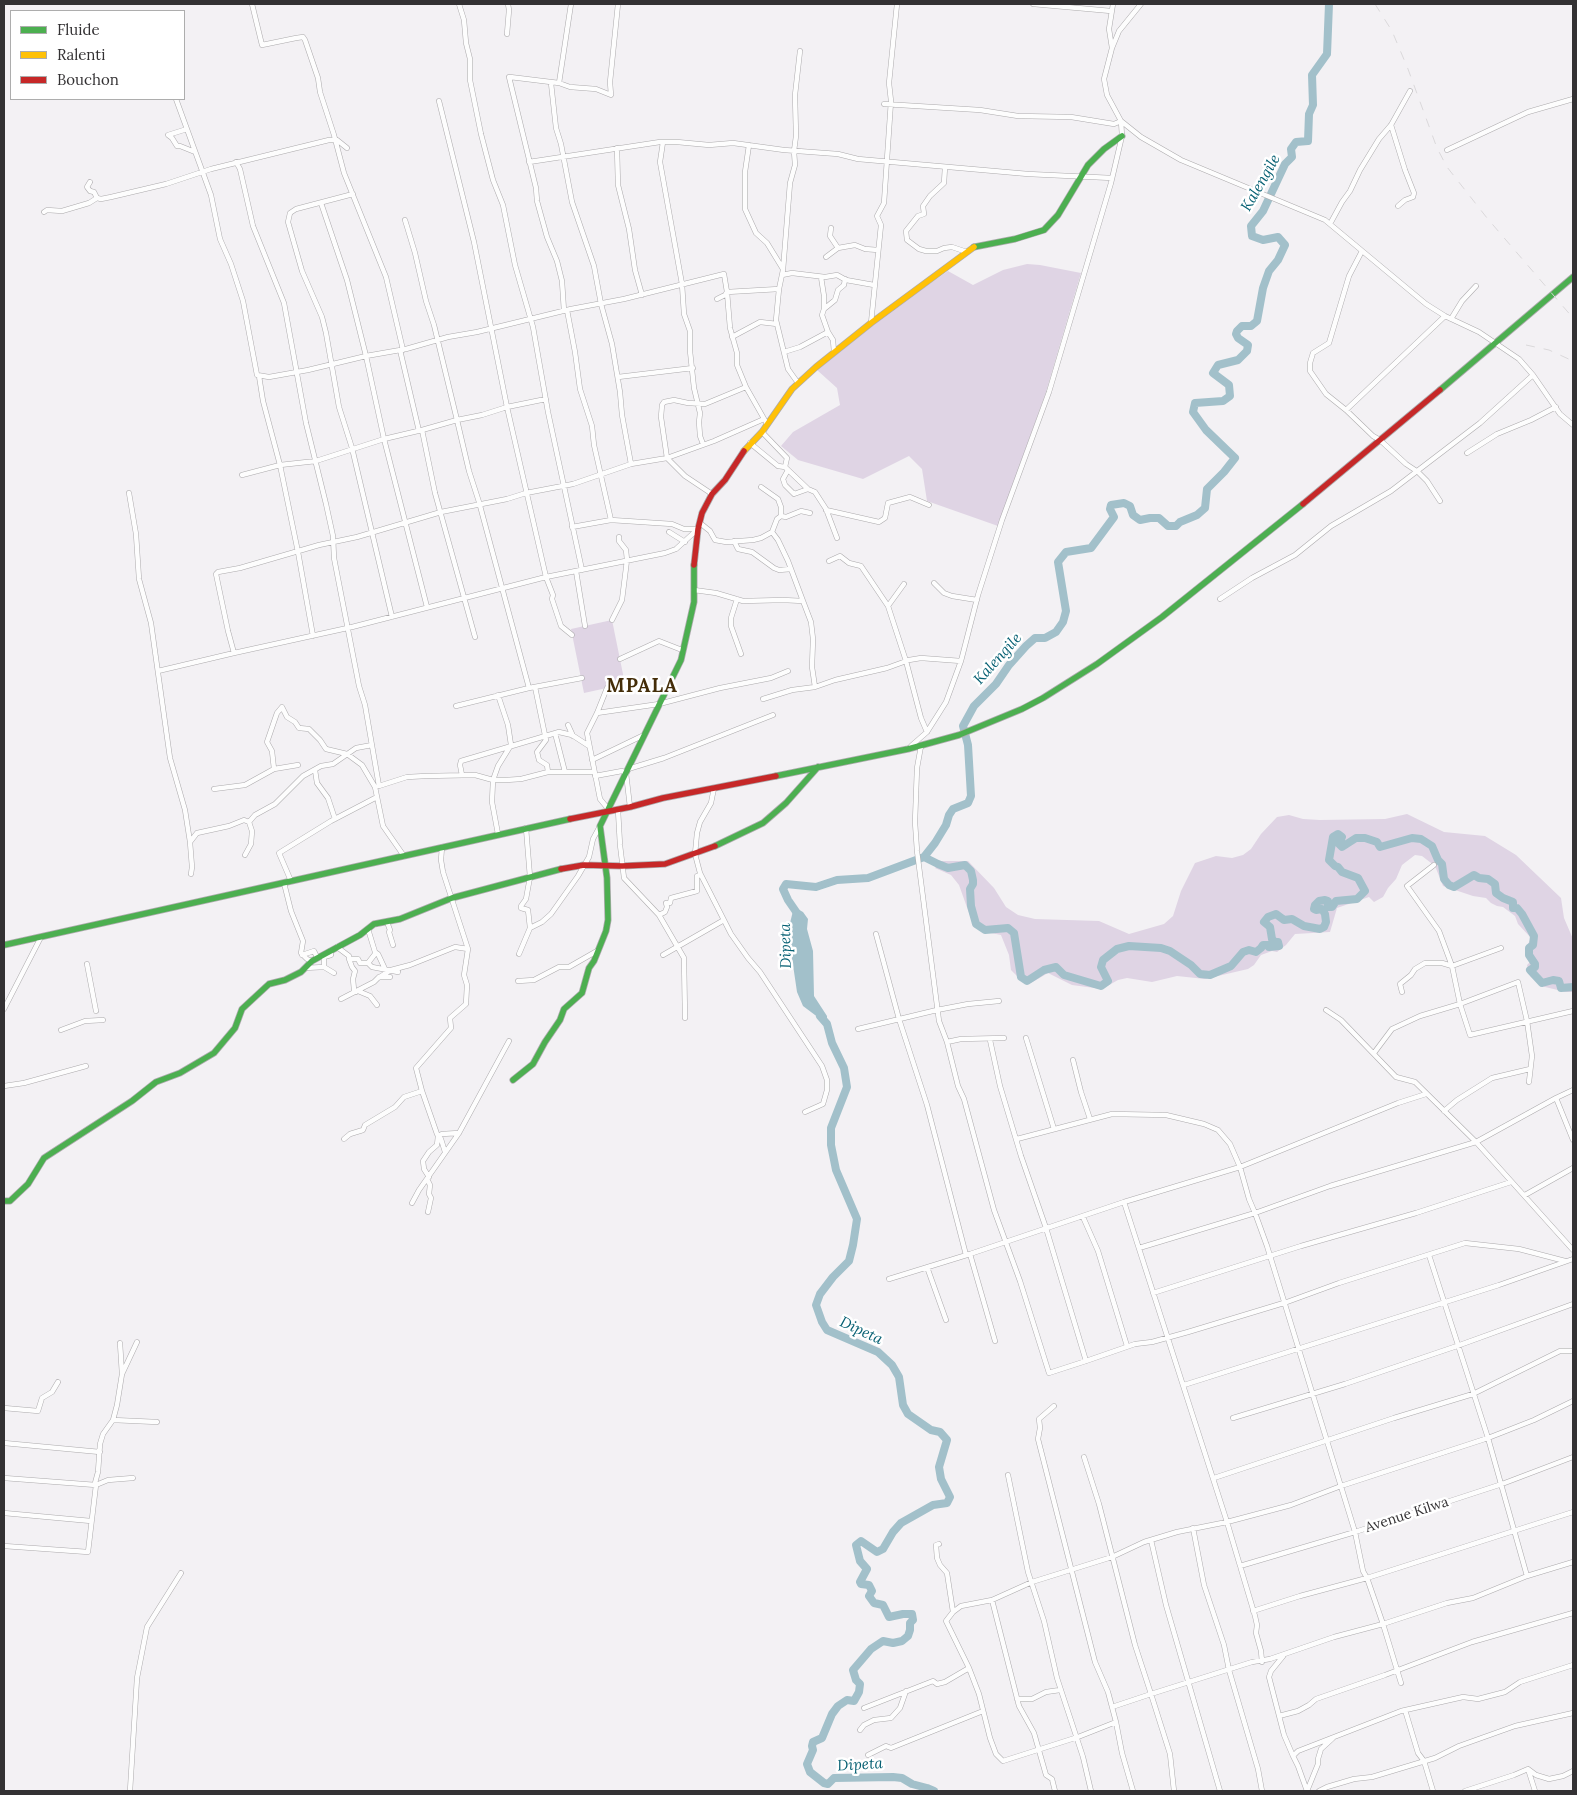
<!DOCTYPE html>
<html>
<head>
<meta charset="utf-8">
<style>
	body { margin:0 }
	#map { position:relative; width:1577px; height:1795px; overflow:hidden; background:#f3f1f4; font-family:Lora,serif }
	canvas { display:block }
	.frame { position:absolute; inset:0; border:5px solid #333133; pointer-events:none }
	.legend { position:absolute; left:10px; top:10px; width:175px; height:90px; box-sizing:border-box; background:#fff; border:1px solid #adadad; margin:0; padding:6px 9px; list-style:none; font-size:15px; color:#333133 }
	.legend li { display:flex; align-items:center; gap:10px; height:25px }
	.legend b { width:25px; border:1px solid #adadad }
</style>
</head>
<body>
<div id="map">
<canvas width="1577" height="1795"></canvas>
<div class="frame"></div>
<ul class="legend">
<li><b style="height:6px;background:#4caf50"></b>Fluide</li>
<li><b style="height:6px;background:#ffc107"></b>Ralenti</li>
<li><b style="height:6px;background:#c62828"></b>Bouchon</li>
</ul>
</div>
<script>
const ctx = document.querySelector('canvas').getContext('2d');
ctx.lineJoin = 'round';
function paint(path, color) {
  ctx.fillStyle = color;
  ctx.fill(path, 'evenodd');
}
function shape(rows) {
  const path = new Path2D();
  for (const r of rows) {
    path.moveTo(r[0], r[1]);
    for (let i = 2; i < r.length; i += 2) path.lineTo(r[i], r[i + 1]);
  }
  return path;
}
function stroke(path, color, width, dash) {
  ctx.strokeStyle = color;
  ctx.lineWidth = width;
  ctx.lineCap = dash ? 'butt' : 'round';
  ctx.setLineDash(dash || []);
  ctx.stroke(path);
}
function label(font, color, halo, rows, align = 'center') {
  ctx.font = font + ' Lora,serif';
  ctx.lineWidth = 5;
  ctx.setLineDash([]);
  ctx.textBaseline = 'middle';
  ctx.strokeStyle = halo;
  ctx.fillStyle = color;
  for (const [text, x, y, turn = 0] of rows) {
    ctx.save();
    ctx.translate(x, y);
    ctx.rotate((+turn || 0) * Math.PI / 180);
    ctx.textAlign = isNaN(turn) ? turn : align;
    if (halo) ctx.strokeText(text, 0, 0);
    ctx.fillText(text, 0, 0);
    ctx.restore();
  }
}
paint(shape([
	[1027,264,1040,265,1081,273,1046,392,998,526,927,501,922,469,909,456,863,479,798,460,781,446,793,432,840,405,837,388,817,370,892,310,948,271,973,285,1003,270],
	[612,620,625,684,584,693,571,629],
	[1407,814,1444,832,1485,836,1516,855,1561,898,1564,918,1573,939,1573,992,1566,992,1541,986,1530,976,1527,965,1530,962,1526,954,1528,944,1531,938,1518,924,1515,916,1503,907,1497,906,1491,903,1486,898,1473,896,1443,886,1435,866,1422,856,1415,855,1402,865,1396,879,1388,888,1383,897,1374,902,1369,897,1337,908,1330,932,1295,934,1286,945,1277,952,1272,951,1261,955,1254,965,1248,969,1205,979,1177,976,1152,982,1127,978,1118,980,1102,989,1072,985,1048,973,1031,983,1025,984,1011,970,1009,955,1001,935,986,932,974,927,959,885,951,875,935,868,941,861,968,861,994,888,1006,907,1018,915,1035,919,1099,921,1129,934,1164,924,1173,916,1181,891,1195,863,1216,856,1232,858,1243,855,1251,849,1261,834,1277,817,1289,815,1303,819,1320,820,1385,819]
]), '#dfd4e4');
paint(shape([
	[794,907,803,912,808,919,807,929,813,951,814,996,827,1016,827,1024,803,1006,797,992,788,931]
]), '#a2c0ca');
stroke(shape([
	[924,857,935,843,946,825,949,815,953,809,968,803,971,796,968,745,963,726,974,706,996,684,1009,665,1026,646,1035,638,1045,638,1056,632,1063,622,1066,611,1058,562,1066,552,1091,548,1114,517,1110,509,1111,505,1124,503,1130,506,1133,515,1140,520,1150,518,1159,518,1168,526,1176,526,1180,522,1197,515,1205,508,1207,489,1224,472,1235,458,1206,430,1193,412,1195,403,1223,401,1230,396,1229,385,1213,373,1218,365,1238,360,1247,351,1248,345,1238,338,1236,334,1237,331,1242,326,1251,326,1257,321,1263,288,1269,271,1278,260,1285,245,1278,237,1263,240,1252,236,1251,226,1263,211,1285,164,1292,157,1291,149,1296,142,1308,141,1309,114,1313,105,1312,75,1327,54,1329,4],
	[799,916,788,900,783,889,786,884,816,887,837,880,868,878,924,857,938,864,948,868,965,865,971,871,973,880,973,884,970,889,971,906,976,924,985,930,1008,928,1014,933,1021,977,1027,981,1044,970,1056,967,1064,975,1101,986,1108,981,1101,967,1103,960,1117,949,1129,946,1161,948,1170,951,1191,965,1200,974,1210,975,1231,966,1243,952,1249,950,1256,952,1261,948,1263,945,1269,945,1269,947,1279,946,1278,942,1275,942,1272,939,1270,927,1264,922,1268,917,1276,914,1284,920,1292,919,1304,926,1320,929,1324,927,1326,922,1325,914,1322,909,1316,910,1314,909,1315,905,1319,901,1325,900,1328,901,1328,907,1332,907,1336,901,1357,899,1365,891,1358,878,1342,872,1338,867,1335,866,1329,860,1333,837,1338,834,1342,837,1339,844,1342,847,1356,838,1365,838,1377,842,1380,847,1412,838,1421,839,1432,846,1438,860,1442,864,1444,879,1449,885,1454,887,1474,875,1479,878,1488,879,1495,884,1496,893,1503,898,1513,902,1513,908,1517,908,1522,914,1534,936,1533,945,1529,948,1529,955,1535,964,1535,967,1530,970,1542,983,1553,980,1559,981,1561,988,1573,987],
	[820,1016,827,1024,832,1043,844,1068,847,1087,831,1128,831,1145,836,1170,857,1219,853,1245,849,1261,833,1277,820,1294,816,1305,822,1322,827,1330,878,1352,892,1365,899,1377,903,1405,908,1414,931,1430,940,1432,947,1440,939,1467,941,1479,950,1497,947,1503,933,1505,901,1523,893,1532,883,1549,877,1552,861,1541,856,1545,860,1561,867,1569,860,1582,861,1584,869,1585,872,1591,869,1596,874,1603,883,1605,889,1617,903,1614,912,1614,913,1620,910,1623,910,1630,908,1636,902,1641,893,1643,883,1641,871,1649,853,1670,856,1680,860,1684,859,1692,854,1701,847,1700,838,1706,832,1714,822,1738,813,1742,812,1746,813,1750,807,1764,810,1772,824,1783,828,1784,834,1778,893,1777,902,1778,912,1784,927,1788,934,1791]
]), '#a2c0ca', 8);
const street = shape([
	[252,4,262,45,296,38,303,37,305,40,318,78,320,92,334,135,344,173,386,277,403,350],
	[459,4,464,20,466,43,470,59,470,80,481,134,493,180,503,205,515,265,533,327,548,412,582,570],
	[1033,4,1111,11],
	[1141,4,1119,31,1112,48,1104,79,1107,95,1121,121,1141,137,1181,160,1325,220,1426,304,1445,316,1479,332,1519,359,1533,375,1560,414,1573,425],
	[507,34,509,10,508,4],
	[1112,48,1109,29,1113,4],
	[509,77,536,188,537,201,547,237,557,261,562,281,564,311],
	[510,77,559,83,571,4],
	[551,83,556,128,561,144,572,202,594,266,601,304,612,344,620,392,622,415,631,464],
	[559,83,570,87,596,89,611,95,610,82,618,4],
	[176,99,211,195,220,239,231,264,243,301,257,375,269,377,308,370,366,356,406,349,448,337,477,332,571,309,624,299,724,274,727,292,779,289],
	[439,101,474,242,507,407,546,399],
	[884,104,980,110,1018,116,1071,117,1114,124,1121,121,1122,136,1111,183,1049,392,1002,520,978,595,961,661,946,702,927,732,911,746],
	[1391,125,1405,170,1414,193,1413,197,1405,200,1398,206],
	[187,129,168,135,172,138,177,146,180,146,195,152],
	[663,142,660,162,682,284,684,314,690,331,690,351,694,388,700,413,699,422,700,436,703,444],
	[749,145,745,172,745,209,756,233,767,243,783,269],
	[617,148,618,185,629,229,635,270,642,295],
	[1447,150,1528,112,1573,99],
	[236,162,240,169,253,226,284,303,306,423,326,504,333,536,334,558,359,686,365,705,379,786],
	[529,162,660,142,677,142,709,145,733,143,784,150,838,154,858,159,1028,174,1112,178],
	[945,167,944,183,930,196,923,206,924,214,918,216,906,231,907,240,919,249,926,251,937,251,944,248,952,247,967,252],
	[90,182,87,187,90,191,94,192,97,198],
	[353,194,296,209,290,213,288,222,302,271,322,317,326,333,339,407,352,448,392,617],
	[321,203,347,280,366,356,384,439,427,607],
	[44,212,47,210,62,211,89,203,97,198,101,199,111,197,166,184,211,169,329,140,337,140,347,148],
	[405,220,415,253,426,301,434,325,457,420,482,415,507,407,546,577,553,595,552,599,561,626,572,635],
	[1330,224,1342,202,1350,191,1360,170,1379,139,1391,125,1410,91],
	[838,248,855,245,865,249,878,250],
	[1362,251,1349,276,1329,343,1313,353,1310,363,1310,371,1326,394,1346,410,1373,436,1380,440,1406,464,1418,472,1427,481,1440,501],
	[826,257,838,248,830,236,831,228],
	[782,275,792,273,825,277,837,275,846,280,874,285],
	[821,277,824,296,824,309],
	[727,292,730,328,737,353,737,365,746,387],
	[717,299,725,295,727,292],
	[567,310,575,352,580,389,592,426,594,445,611,520],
	[1451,319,1462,301,1476,286],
	[871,323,881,225,877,216,884,203,891,101,889,83,897,4],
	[828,332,822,315,824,309,835,300,838,290,844,285,845,279],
	[732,337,760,322,777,324],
	[400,350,419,431],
	[784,352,800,347,828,332,833,340,834,352],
	[259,376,263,401,280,465,298,552,313,636],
	[618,377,693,368],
	[798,383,788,369,776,320,779,289,783,270,790,183,795,165,794,151,796,136,795,95,800,51],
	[1346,410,1445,316],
	[422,430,457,420,469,471,479,502,529,688],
	[762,432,787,458,785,467,808,489,815,492,826,509,837,538],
	[750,443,778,466,785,467],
	[1467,453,1497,434,1531,420,1556,407],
	[788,470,783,479,785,485,794,494,808,489],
	[242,475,280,465,316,461,384,439,422,430,435,493,475,637],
	[761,487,778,499,781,507,781,516],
	[129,493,136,534,139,579,151,623,170,758,185,810,190,842],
	[712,494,685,476,667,458,661,417,662,405,664,402,674,400,688,403,705,404,746,387,767,424],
	[826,510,879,522,885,518,888,503,910,497,929,505],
	[700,523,710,531,715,540,726,542,753,540,761,538,772,532,778,540,788,561,803,601],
	[572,527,611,520,672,524,684,529,698,529],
	[669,532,685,542],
	[772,532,777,519,781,516,786,517,801,511,810,513],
	[734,541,738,549,752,552,774,568,779,570,791,569],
	[829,561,840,556,849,563,861,566,888,606],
	[576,571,585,626],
	[934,583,944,593,952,596,977,600],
	[904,584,888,606,906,661,921,718,927,732],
	[694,590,716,593,743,601,783,600,803,601,811,622,813,639,812,667,815,687],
	[737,599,731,618,731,626,741,654],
	[1220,599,1252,578,1295,555,1331,526,1391,491,1480,423,1533,375],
	[612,620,622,600,627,560,626,550,619,541,619,537],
	[234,653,352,627,546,577,665,553,676,549,698,529],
	[620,659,659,641,682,650],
	[158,671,234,653,228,631,216,574,218,572,240,568,319,545,357,537,441,512,507,499,526,493,573,484,631,464,667,458,714,441,764,419],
	[535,687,546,740,537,752,539,760,547,765,548,772],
	[607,688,597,713,587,733,600,799,609,810],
	[763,699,792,690,815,687,835,680,887,668,909,660,921,658,961,661],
	[456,706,529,688,582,678],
	[597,713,659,704,720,688,771,678,788,671],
	[568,725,573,736],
	[555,733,565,772],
	[921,746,917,768,915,822,917,851,939,1021,947,1042,961,1039,1004,1038],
	[592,760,644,735],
	[274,769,272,751,267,742,277,713,282,707,287,717,295,722,299,728,309,729,320,740,326,749,347,754,362,765,375,787,383,826,404,856],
	[628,769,664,758,773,715],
	[315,770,317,783,328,798,335,819],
	[462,775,460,765,461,761,559,732,572,735,589,746],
	[595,776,622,771,626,773,630,807],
	[379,786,407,777,426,776,475,775,493,780,506,780,521,779,548,772,594,772],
	[714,788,711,803,700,822,697,833,695,854,700,873,731,934,748,958,760,972,822,1066,827,1080,827,1090,823,1104,805,1112],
	[214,789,245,785,274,769,298,765],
	[618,810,620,845,624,878,659,915,684,958,685,1018],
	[498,834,492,802,493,780,498,766,511,745,508,725,498,695],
	[245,855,251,844,252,831,249,822],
	[1434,865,1407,886,1439,931,1452,966,1460,1004,1470,1035,1573,1011],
	[191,874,192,867,190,842,197,833,229,826,244,820,249,822,255,815,275,804,303,776,321,766,333,764,356,748,372,745],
	[291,881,279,853,331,821,377,797],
	[284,883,291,911,303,941,301,953,307,959,312,961],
	[659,915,665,912,667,907,666,903,670,903,671,898,697,891,697,876,701,875],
	[387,922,390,930,389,932,393,945],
	[530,928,542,922,551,914,578,876,589,857,593,839,600,826],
	[368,929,375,952,378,954,385,969],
	[876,934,899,1019,927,1105,966,1255],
	[337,947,349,956,349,959,358,959,360,963,368,963,372,967,398,972],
	[519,954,530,928,528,910,521,908,521,906,526,899,530,877,526,828],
	[302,955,314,951,317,957],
	[663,955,724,920],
	[349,959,352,967,355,971,353,979,354,990,356,992],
	[368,963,375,954,375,952],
	[87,964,96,1011],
	[324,967,324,957,331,955,330,951],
	[305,968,324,967,334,973],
	[379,977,390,977],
	[518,981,534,980,559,967,569,967,597,951],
	[358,991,370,996,377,1005],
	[1402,992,1400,984,1411,975,1415,969,1425,963,1442,963,1452,966,1501,948],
	[341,999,374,982,378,978,391,970,410,965,455,947,468,949],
	[4,1009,41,937],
	[1326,1010,1341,1020,1396,1077,1415,1082,1476,1142,1573,1250],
	[858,1029,937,1010,968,1004,999,1001],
	[61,1030,85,1021,103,1020],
	[1026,1038,1054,1129],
	[990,1040,1000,1086,1021,1156,1046,1228,1086,1361,1135,1344,1152,1342,1188,1332,1287,1302,1339,1283,1465,1243,1519,1249,1565,1261],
	[947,1042,958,1086,964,1099,994,1210,1020,1281,1049,1373,1086,1361],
	[1374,1053,1392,1029,1420,1016,1460,1004,1518,982,1527,1021,1532,1056,1529,1082],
	[1073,1060,1081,1092,1090,1119],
	[4,1086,24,1083,86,1066],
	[422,1091,437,1134,441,1139,445,1152],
	[1556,1098,1573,1140],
	[1444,1111,1457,1100,1492,1078,1530,1069],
	[344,1139,350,1134,363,1130,365,1125,395,1107,404,1097,422,1091,416,1068,451,1028,450,1018,466,1004,467,985,464,975,468,949,443,872,441,860,442,847],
	[1017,1139,1112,1114,1166,1115,1204,1124,1218,1130,1230,1144,1240,1167,1398,1103,1426,1094],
	[429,1177,424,1169,423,1161,429,1152,437,1145,438,1136,442,1134,459,1133],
	[427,1179,430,1185,429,1194,431,1198,428,1212],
	[1525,1195,1573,1168],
	[412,1203,419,1190,459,1133,509,1041],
	[1083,1217,1098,1251,1127,1346],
	[970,1254,995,1341],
	[1429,1255,1488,1438,1527,1576],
	[927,1267,946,1320],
	[889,1279,970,1254,1124,1202,1240,1167,1249,1199,1255,1213,1139,1248],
	[1153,1293,1301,1246,1416,1213,1511,1182],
	[120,1343,122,1374],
	[1184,1385,1499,1285,1573,1259],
	[4,1408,38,1411,42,1398,52,1392,58,1382],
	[1233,1418,1345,1384,1457,1346,1573,1304],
	[113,1420,157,1422],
	[4,1443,100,1452],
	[1084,1457,1099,1504,1135,1645,1151,1694,1112,1707],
	[1008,1475,1028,1572,1044,1621,1057,1678,1083,1757,1091,1791],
	[4,1478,96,1485,108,1480,133,1478],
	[1214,1478,1394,1418,1473,1394,1560,1351,1573,1351],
	[4,1513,91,1521],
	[1193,1528,1204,1585,1224,1645,1229,1670,1258,1769,1262,1791],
	[1151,1540,1166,1605,1220,1791],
	[939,1544,936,1545,937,1558,940,1565,947,1573,953,1612],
	[4,1546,88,1552,96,1485,95,1483,98,1472,100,1444,103,1434,113,1420,117,1405,122,1374,137,1342],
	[1240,1566,1355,1532,1502,1484,1573,1457],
	[992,1600,1019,1706,1034,1733,1046,1775,1052,1779,1055,1791],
	[1253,1611,1300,1596,1367,1578,1573,1512],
	[1284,1655,1271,1671,1269,1677,1284,1735,1293,1756,1298,1766,1307,1791],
	[1262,1662,1261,1651,1256,1633,1257,1625,1255,1616,1227,1522,1291,1505,1341,1486,1488,1438,1534,1420,1573,1401],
	[969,1668,979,1694,990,1738,996,1754,1003,1761,1078,1737,1116,1722,1108,1692,1095,1662,1038,1439,1040,1428,1039,1419,1054,1406],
	[1401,1683,1383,1624,1367,1578,1363,1571,1355,1532,1267,1246,1255,1213,1330,1186,1476,1142,1556,1098,1573,1090],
	[1017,1699,1032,1699,1046,1692,1060,1690],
	[864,1708,933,1681,937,1684,945,1682,969,1668,946,1621,953,1612,961,1606,992,1600,1032,1582,1112,1557,1144,1542,1177,1532,1227,1522,1124,1202],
	[1405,1710,1418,1753,1424,1761,1433,1791],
	[1279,1716,1298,1711,1309,1705,1316,1699,1385,1675,1472,1642,1573,1613],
	[1116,1722,1122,1753,1133,1791],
	[860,1730,864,1725,874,1720,891,1718,900,1708,906,1691],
	[868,1755,886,1746,891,1748,983,1711],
	[1293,1756,1298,1751,1401,1711,1463,1697,1478,1699,1505,1692,1520,1682,1573,1665],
	[1528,1769,1535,1791],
	[130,1791,137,1678,147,1627,181,1573],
	[1174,1791,1170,1754,1151,1694,1252,1662,1270,1659,1334,1637,1383,1624,1447,1603,1473,1598,1527,1576,1573,1562],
	[1307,1791,1318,1764,1318,1759,1321,1749,1333,1738],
	[1319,1791,1327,1787,1354,1779,1372,1777,1435,1758,1459,1746,1515,1726,1573,1713],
	[1465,1791,1514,1775,1528,1769,1536,1775,1549,1779,1563,1776,1573,1771]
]);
const fast = shape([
	[974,247,1015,239,1044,230,1058,215,1088,165,1104,149,1122,136],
	[1440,390,1573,277],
	[776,776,908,749,959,735,1022,709,1043,698,1097,664,1162,617,1303,504],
	[715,846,763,823,786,803,818,767],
	[4,945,570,819],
	[513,1080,533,1064,545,1042,560,1020,564,1009,582,993,589,968,594,961,606,931,608,920,607,878,600,826,681,660,694,602,694,565],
	[4,1201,10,1201,28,1184,44,1158,132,1101,156,1082,180,1073,214,1053,235,1028,242,1009,269,984,285,980,301,972,312,961,360,935,374,924,400,919,452,898,561,869]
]);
const slow = shape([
	[744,451,762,432,792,389,816,367,871,323,974,247]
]);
const jam = shape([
	[1303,504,1440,390],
	[694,565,698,529,702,513,712,494,725,480,744,451],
	[570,819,630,807,663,798,776,776],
	[561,869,584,865,622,866,665,864,715,846]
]);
stroke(street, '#acaaac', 5.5);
stroke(fast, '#acaaac', 7);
stroke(slow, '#acaaac', 7);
stroke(jam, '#acaaac', 7);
stroke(street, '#fdfdfd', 4.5);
stroke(fast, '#4caf50', 5.5);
stroke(slow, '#ffc107', 5.5);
stroke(jam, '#c62828', 5.5);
stroke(shape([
	[1375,4,1392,31,1408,69,1437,148,1447,167,1487,218,1573,318],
	[1526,345,1549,350,1573,361]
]), '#dad8da', 1, [9, 9]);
label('14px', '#333133', '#fff', [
	["Avenue Kilwa",1407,1515,-18]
]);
label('italic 15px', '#066073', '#fff', [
	["Kalengile",1261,183,-60],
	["Kalengile",998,659,-48],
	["Dipeta",786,946,-91],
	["Dipeta",861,1331,25],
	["Dipeta",860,1765,-3]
]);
ctx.letterSpacing = '1px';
label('bold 19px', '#442d09', '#fff', [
	["MPALA",642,687]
]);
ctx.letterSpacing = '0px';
</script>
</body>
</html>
